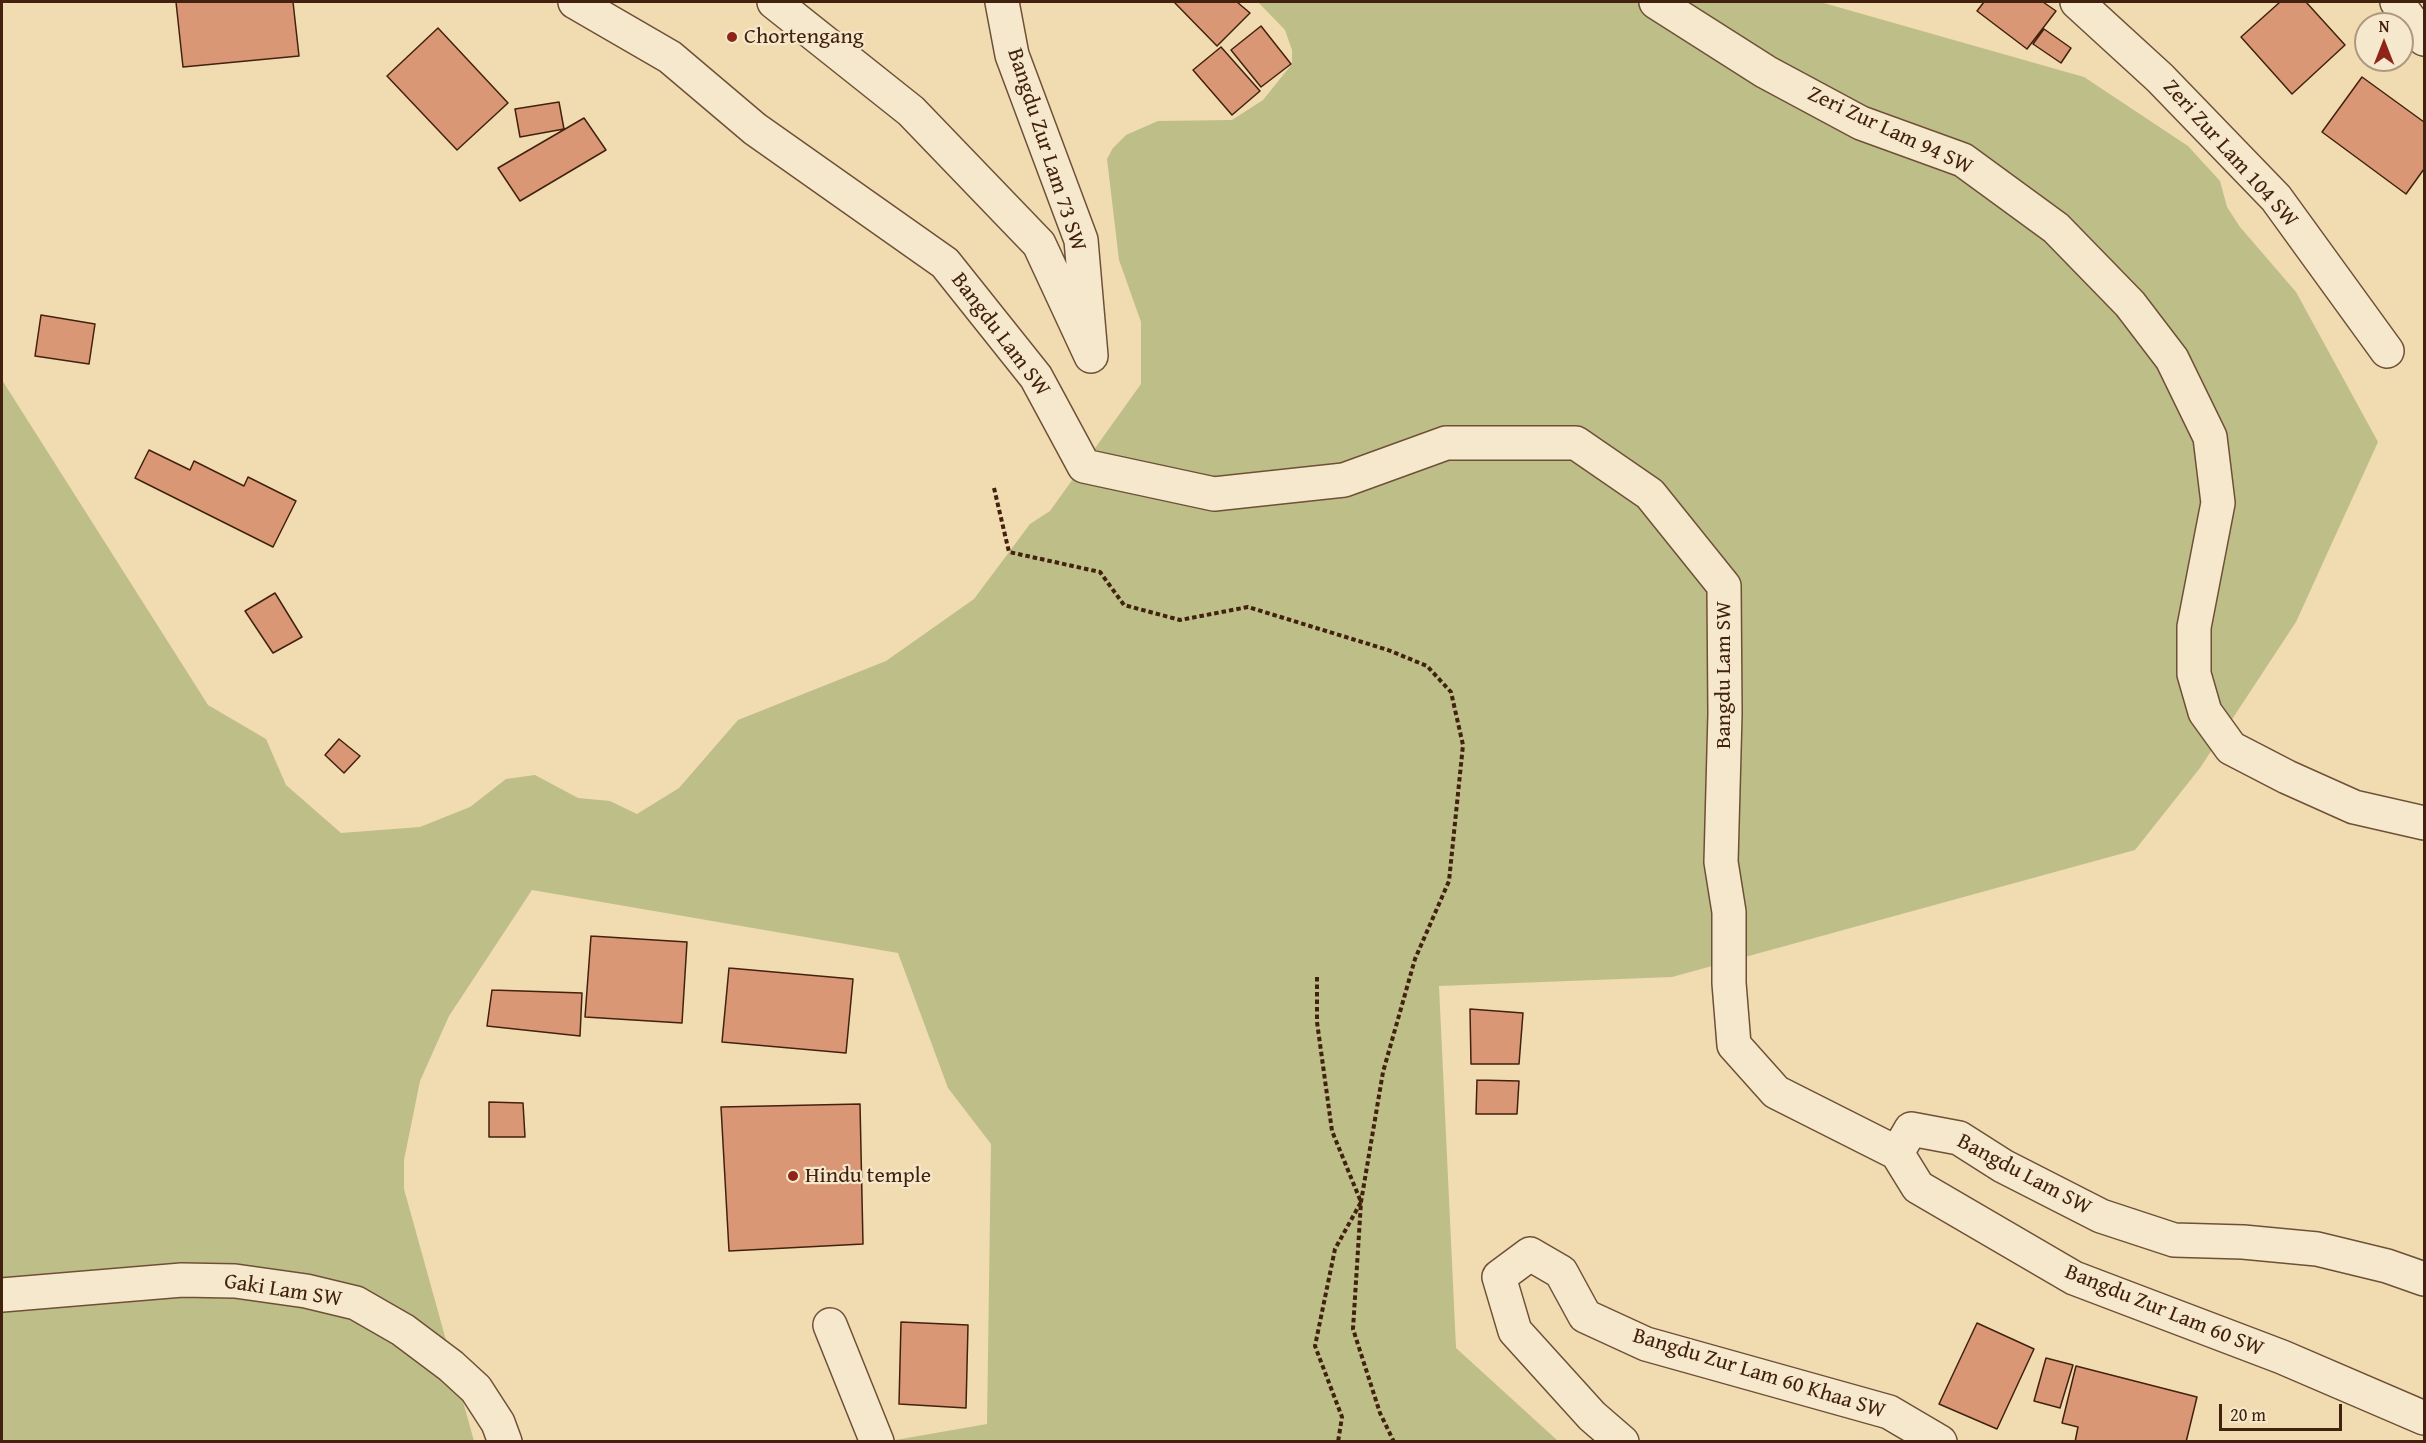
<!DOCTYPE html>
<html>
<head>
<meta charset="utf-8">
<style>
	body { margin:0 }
	#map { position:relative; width:2426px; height:1443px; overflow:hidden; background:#f1dbb1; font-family:"Gentium Book Plus",serif }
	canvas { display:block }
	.frame { position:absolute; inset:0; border:3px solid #42210e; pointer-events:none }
	.north { position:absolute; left:2354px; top:12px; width:60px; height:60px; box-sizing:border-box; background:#f6e8cc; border:2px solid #ae9880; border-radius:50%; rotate:0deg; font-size:16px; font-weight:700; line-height:24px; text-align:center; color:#42210e }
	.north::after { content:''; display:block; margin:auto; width:21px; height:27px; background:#8f2418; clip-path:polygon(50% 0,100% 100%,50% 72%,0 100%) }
	.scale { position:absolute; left:2219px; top:1404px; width:123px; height:27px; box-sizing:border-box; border:3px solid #42210e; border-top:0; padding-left:8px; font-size:18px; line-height:21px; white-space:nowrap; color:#42210e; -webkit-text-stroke:4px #f6e8cc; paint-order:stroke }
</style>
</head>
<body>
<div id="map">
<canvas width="2426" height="1443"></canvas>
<div class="frame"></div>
<div class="north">N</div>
<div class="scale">20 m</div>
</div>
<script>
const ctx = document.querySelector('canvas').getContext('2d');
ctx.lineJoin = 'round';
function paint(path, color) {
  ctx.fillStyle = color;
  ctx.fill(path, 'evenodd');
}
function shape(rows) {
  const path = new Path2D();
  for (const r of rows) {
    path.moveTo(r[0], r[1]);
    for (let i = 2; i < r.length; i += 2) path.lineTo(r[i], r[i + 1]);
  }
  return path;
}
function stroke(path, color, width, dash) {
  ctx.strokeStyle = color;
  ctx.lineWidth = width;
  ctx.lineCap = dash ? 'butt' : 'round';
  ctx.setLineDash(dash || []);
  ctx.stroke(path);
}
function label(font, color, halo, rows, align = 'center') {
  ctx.font = font + ' "Gentium Book Plus",serif';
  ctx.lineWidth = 4.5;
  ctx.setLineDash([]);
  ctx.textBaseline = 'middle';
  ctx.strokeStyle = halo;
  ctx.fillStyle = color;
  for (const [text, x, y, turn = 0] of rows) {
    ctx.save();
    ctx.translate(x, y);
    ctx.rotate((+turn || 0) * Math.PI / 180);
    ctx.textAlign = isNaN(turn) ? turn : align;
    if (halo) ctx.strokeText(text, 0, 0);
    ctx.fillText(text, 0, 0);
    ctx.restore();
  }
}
paint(shape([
	[1258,2,1820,2,2084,77,2188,146,2220,181,2227,207,2240,227,2296,292,2378,442,2296,622,2200,768,2135,850,1672,977,1439,986,1456,1348,1558,1441,890,1441,987,1424,991,1144,948,1088,898,953,532,890,449,1016,420,1081,404,1160,404,1189,474,1441,2,1442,2,380,208,705,266,739,286,785,341,833,420,827,470,807,506,779,535,775,578,798,610,801,637,814,679,788,738,720,886,661,974,599,1030,524,1050,511,1141,384,1141,322,1119,260,1107,159,1113,148,1126,135,1158,121,1232,120,1263,100,1292,64,1292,50,1285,30]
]), '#bebe88');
const building = shape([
	[176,2,293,2,299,56,183,67,176,2],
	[1174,2,1237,2,1250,13,1217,46,1174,2],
	[1984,2,2043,2,2056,11,2027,49,1977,11,1984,2],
	[2280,2,2306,2,2345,45,2292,94,2241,37,2280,2],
	[1261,26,1291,64,1261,87,1231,50,1261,26],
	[438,28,508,103,457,150,387,76,438,28],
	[2044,29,2071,48,2061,63,2033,44,2044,29],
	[1221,47,1260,91,1232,115,1193,70,1221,47],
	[2362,77,2424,122,2424,169,2406,194,2322,132,2362,77],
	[559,102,564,129,520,137,515,109,559,102],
	[584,118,606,150,520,201,498,168,584,118],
	[41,315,95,324,89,364,35,356,41,315],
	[149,450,190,470,194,461,244,486,248,477,296,501,273,547,135,478,149,450],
	[275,593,302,637,273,653,245,611,275,593],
	[339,739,360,756,344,773,325,755,339,739],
	[591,936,687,942,682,1023,585,1017,591,936],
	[729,968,853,979,846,1053,722,1042,729,968],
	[492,990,582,993,580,1036,487,1026,492,990],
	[1470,1009,1523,1013,1519,1064,1471,1064,1470,1009],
	[1477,1080,1519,1081,1517,1114,1476,1114,1477,1080],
	[489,1102,523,1103,525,1137,489,1137,489,1102],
	[860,1104,863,1244,729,1251,721,1107,860,1104],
	[901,1322,968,1325,966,1408,899,1404,901,1322],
	[1977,1323,2034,1349,1997,1429,1939,1404,1977,1323],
	[2046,1358,2073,1365,2060,1408,2034,1401,2046,1358],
	[2076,1366,2197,1397,2186,1442,2075,1442,2078,1427,2062,1423,2076,1366]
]);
paint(building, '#da9776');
stroke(building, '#42210e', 1.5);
const street = shape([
	[575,2,670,57,755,129,945,263,1036,377,1084,466,1214,494,1344,480,1446,443,1576,443,1650,494,1724,586,1725,714,1721,862,1729,912,1729,983,1734,1045,1776,1092,1897,1153],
	[774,2,911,111,1039,244,1091,356,1081,240,1012,55,1002,2],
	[1656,2,1766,72,1861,123,1963,160,2056,228,2130,304,2172,359,2210,437,2218,503,2194,627,2194,674,2205,712,2231,748,2287,777,2354,807,2424,823],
	[2077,2,2160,78,2276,198,2387,351],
	[2397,2,2424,39],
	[1897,1153,1918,1187,2074,1278,2282,1357,2424,1418],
	[1897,1153,1911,1129,1959,1138,2003,1166,2101,1216,2174,1240,2243,1242,2317,1249,2387,1266,2424,1279],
	[2,1295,182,1280,235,1281,306,1291,356,1303,403,1330,451,1366,476,1389,498,1423,505,1442],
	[830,1325,877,1442],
	[1622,1442,1592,1416,1515,1331,1499,1277,1530,1254,1561,1272,1585,1316,1646,1344,1889,1412,1940,1442]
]);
stroke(street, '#6e5037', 36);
stroke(shape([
	[994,488,1009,552,1100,572,1124,605,1180,620,1248,607,1388,650,1427,666,1451,692,1463,745,1449,881,1415,959,1383,1072,1361,1202,1353,1329,1380,1413,1394,1442],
	[1317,977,1317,1022,1332,1131,1361,1202,1335,1249,1315,1346,1342,1417,1338,1442]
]), '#42210e', 4, [4.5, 3]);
stroke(street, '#f6e8cc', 33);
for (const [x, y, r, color] of [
	[732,37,6,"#8f2418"],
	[793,1176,6,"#8f2418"]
]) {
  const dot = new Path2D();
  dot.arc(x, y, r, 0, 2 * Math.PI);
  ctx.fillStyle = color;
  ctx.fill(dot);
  stroke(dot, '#f6e8cc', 2);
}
label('22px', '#42210e', '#f6e8cc', [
	["Chortengang",744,37],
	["Hindu temple",805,1176]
], 'left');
label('22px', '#42210e', '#f6e8cc', [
	["Zeri Zur Lam 94 SW",1890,131,25],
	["Bangdu Zur Lam 73 SW",1046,150,72],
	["Zeri Zur Lam 104 SW",2230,154,48],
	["Bangdu Lam SW",1000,335,53],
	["Bangdu Lam SW",1724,675,-90],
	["Bangdu Lam SW",2024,1175,28],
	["Gaki Lam SW",283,1291,9],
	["Bangdu Zur Lam 60 SW",2164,1311,22],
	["Bangdu Zur Lam 60 Khaa SW",1759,1374,17]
]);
</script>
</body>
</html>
